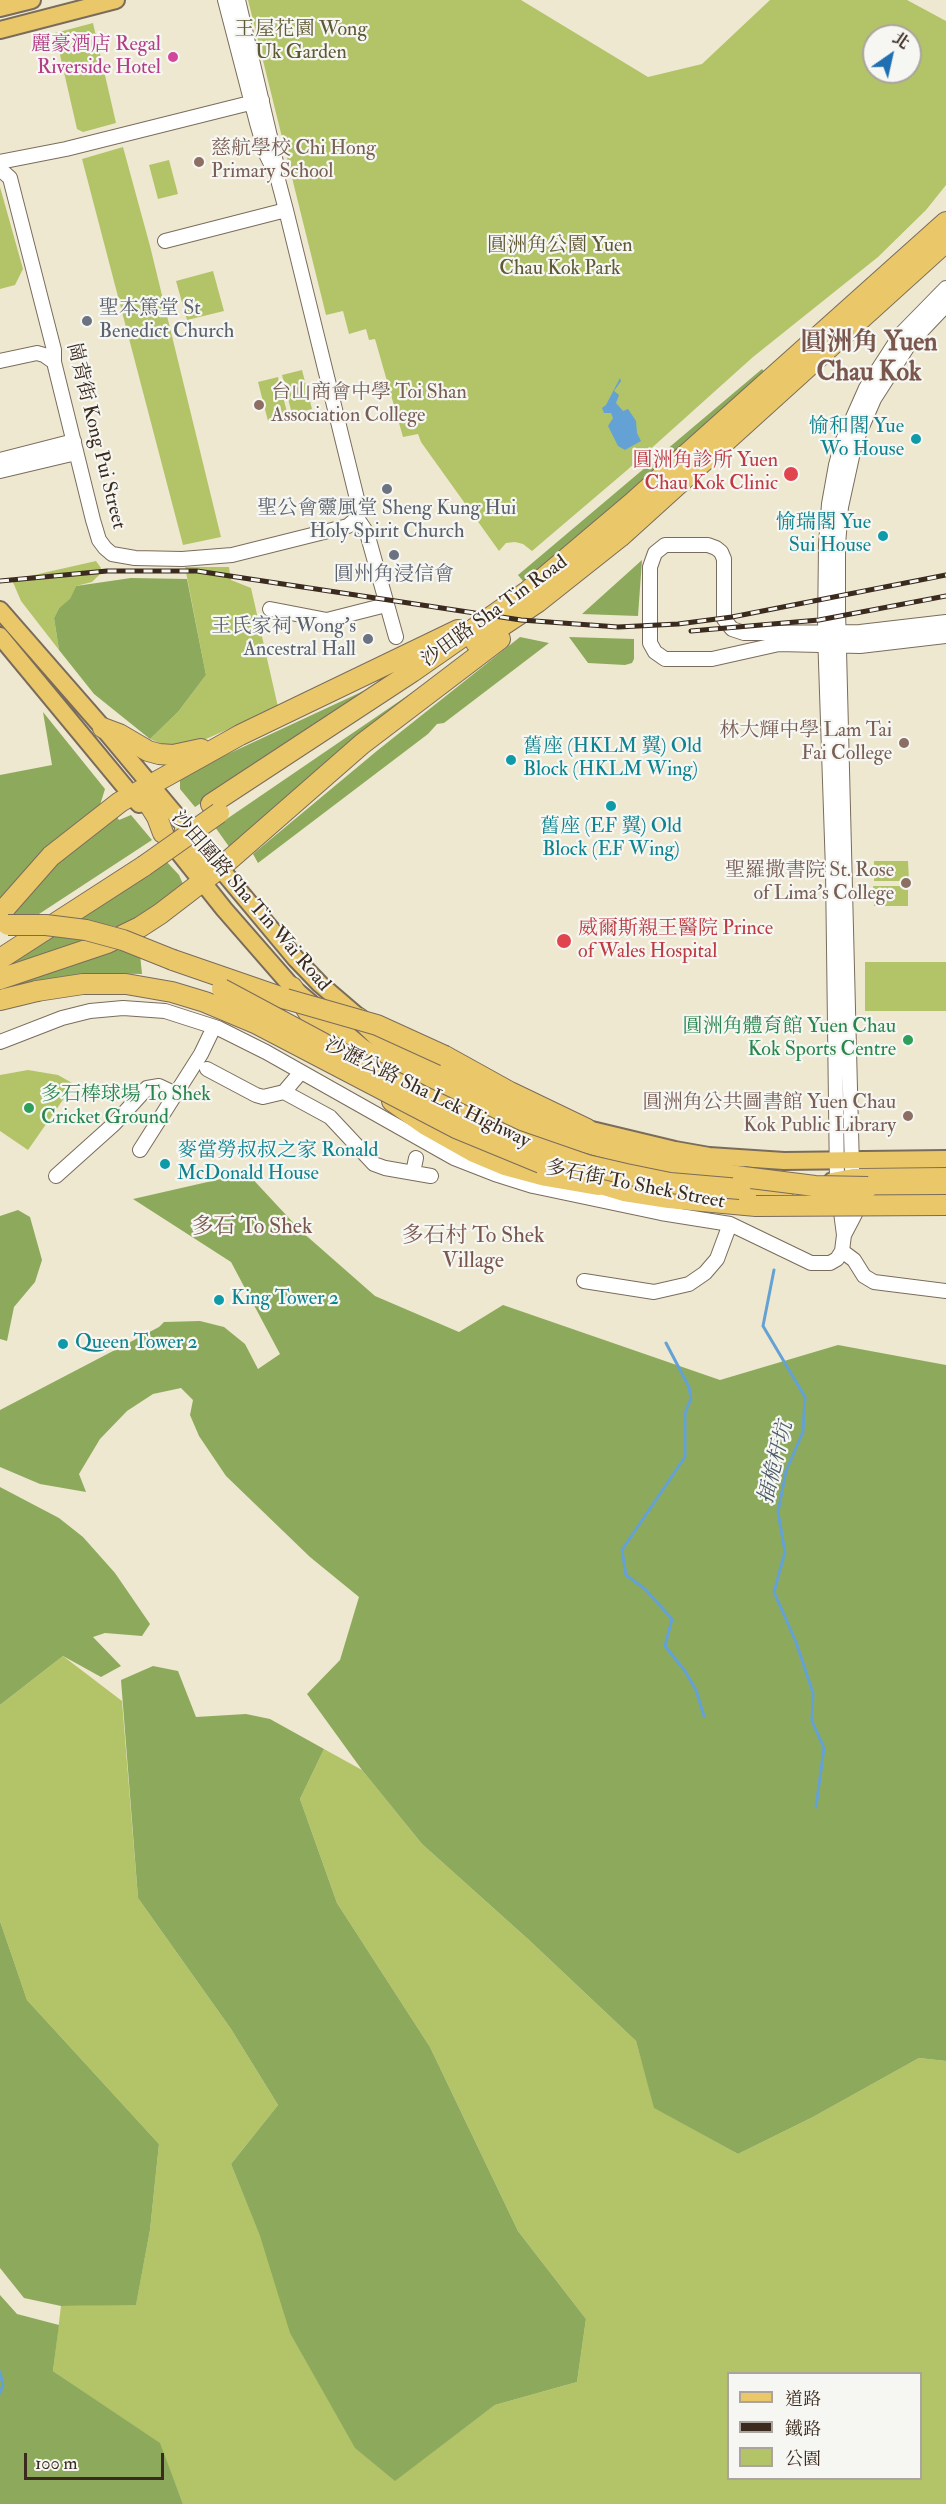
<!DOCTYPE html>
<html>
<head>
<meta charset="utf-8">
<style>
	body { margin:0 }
	#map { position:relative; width:946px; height:2504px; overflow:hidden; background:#eee8d0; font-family:"IM FELL Double Pica","Noto Serif TC",serif }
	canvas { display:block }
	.legend { position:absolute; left:727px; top:2372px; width:195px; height:108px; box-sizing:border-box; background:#f6f6f2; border:2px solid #aba49d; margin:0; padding:8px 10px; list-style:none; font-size:18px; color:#3b2a1e }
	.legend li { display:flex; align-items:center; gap:12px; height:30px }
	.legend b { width:30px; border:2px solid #aba49d }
	.north { position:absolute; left:862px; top:24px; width:60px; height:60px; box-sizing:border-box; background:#f6f6f2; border:2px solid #aba49d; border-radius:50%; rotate:34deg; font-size:16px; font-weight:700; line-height:24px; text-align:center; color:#3b2a1e }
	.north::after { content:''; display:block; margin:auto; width:21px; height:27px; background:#1f6fb2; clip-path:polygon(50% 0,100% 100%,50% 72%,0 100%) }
	.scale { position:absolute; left:24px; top:2453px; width:140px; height:27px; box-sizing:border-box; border:3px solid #3b2a1e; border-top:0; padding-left:8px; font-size:18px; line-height:21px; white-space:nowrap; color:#3b2a1e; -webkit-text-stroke:4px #f6f6f2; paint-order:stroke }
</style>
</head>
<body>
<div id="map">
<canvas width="946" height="2504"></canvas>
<ul class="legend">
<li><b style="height:8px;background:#eac769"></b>道路</li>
<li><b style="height:8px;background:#3b2a1e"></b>鐵路</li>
<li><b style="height:16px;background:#b2c467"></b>公園</li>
</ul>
<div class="north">北</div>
<div class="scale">100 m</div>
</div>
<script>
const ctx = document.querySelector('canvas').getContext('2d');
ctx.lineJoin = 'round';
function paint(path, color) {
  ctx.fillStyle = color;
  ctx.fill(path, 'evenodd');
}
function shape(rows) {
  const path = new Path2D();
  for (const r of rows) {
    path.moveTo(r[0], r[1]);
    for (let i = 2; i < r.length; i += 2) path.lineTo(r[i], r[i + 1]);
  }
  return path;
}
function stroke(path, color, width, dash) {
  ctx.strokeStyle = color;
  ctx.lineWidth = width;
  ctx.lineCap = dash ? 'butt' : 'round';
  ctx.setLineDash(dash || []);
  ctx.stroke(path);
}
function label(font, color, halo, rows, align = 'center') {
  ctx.font = font + ' "IM FELL Double Pica","Noto Serif TC",serif';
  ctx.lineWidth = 4.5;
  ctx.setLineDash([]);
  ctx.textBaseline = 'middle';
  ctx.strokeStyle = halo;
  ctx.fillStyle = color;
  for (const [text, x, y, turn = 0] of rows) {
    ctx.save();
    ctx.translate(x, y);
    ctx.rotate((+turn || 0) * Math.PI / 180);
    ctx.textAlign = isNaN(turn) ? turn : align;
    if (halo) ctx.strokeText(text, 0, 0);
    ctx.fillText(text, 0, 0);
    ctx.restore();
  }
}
paint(shape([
	[248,0,521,0,648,77,702,64,770,0,907,0,946,21,946,185,926,210,878,257,753,357,626,471,532,551,523,544,515,542,506,543,499,551,421,442,418,434,403,437,375,339,369,340,366,329,349,334,343,311,326,315],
	[874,36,910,36,910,72,874,72],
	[93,23,116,123,83,132,77,129,55,33],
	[123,147,150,246,221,537,183,545,82,159],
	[169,160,178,194,158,199,149,165],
	[0,187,23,269,15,285,0,289],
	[213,271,224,311,187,320,176,281],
	[302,370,312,409,292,414,282,375],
	[278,377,288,416,268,421,258,382],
	[96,561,101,568,99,575,92,582,76,586,70,600,59,608,54,618,59,650,21,601,12,580],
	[185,567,229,567,231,580,251,588,278,707,197,743,182,745,162,744,150,739,178,712,206,675],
	[874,861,908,861,909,881,874,881],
	[873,886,908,886,908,906,874,906],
	[865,962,946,962,946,1011,865,1011],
	[28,1070,58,1075,74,1084,28,1150,0,1131,0,1075],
	[63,1656,122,1701,138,1898,231,2029,278,2105,231,2164,323,2390,356,2448,395,2480,495,2405,577,2382,586,2319,518,2231,430,2047,337,1903,300,1799,324,1749,362,1770,422,1844,529,1940,636,2041,655,2108,738,2154,813,2117,919,2058,946,2061,946,2504,183,2504,159,2443,53,2371,61,2306,136,2304,150,2230,159,2144,27,2000,0,1921,0,1705],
	[728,2374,920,2374,920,2478,728,2478]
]), '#b2c467');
paint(shape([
	[762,369,767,375,545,567,523,581,518,575],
	[642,560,638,616,582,614],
	[131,578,187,579,206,675,178,712,150,739,94,694,59,650,54,618,59,608,70,599,76,586],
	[520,637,549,643,444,723,437,724,428,734,258,863,253,854,378,750],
	[569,637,634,639,634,659,632,663,625,665,588,663],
	[387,680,195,807,180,789,180,779,185,774],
	[420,687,414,695,230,848,215,827],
	[43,712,105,789,100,805,45,849,0,903,0,775,52,765],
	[113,811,119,820,131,815,152,840,36,916,12,917,33,885],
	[165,860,179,875,183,884,180,890,128,929,76,919],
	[50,932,93,938,0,975,0,964],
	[116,945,140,954,142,974,88,973,0,991,0,984],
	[247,1173,301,1231,375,1296,459,1332,503,1305,720,1380,838,1345,946,1365,946,2061,919,2058,813,2117,738,2154,654,2108,636,2041,529,1940,422,1844,362,1770,307,1694,340,1660,359,1597,310,1557,226,1476,199,1436,190,1415,193,1400,181,1388,153,1394,127,1411,100,1439,79,1474,86,1492,40,1484,0,1467,0,1410,159,1327,164,1322,200,1321,224,1327,245,1344,258,1369,280,1354,231,1262,133,1199],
	[18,1210,30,1217,42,1260,35,1282,14,1307,7,1341,0,1339,0,1216],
	[0,1487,59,1518,83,1537,115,1573,150,1624,142,1636,105,1633,93,1637,121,1666,101,1677,63,1656,0,1705],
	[153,1666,178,1671,196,1717,246,1714,270,1719,324,1749,300,1799,337,1903,430,2047,518,2231,586,2319,577,2382,495,2405,395,2481,355,2448,290,2333,260,2236,231,2164,278,2105,231,2029,138,1898,121,1680],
	[0,1921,27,2000,159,2144,150,2230,136,2305,61,2306,24,2298,0,2268],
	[0,2295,17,2314,59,2325,53,2371,160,2443,183,2504,0,2504]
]), '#8daa5c');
paint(shape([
	[620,378,621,381,614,391,619,395,616,403,623,411,628,409,636,421,637,433,641,441,625,450,618,446,608,426,613,418,611,413,604,413,602,408,606,405]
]), '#64a1d5');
stroke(shape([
	[774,1270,763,1326,805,1397,803,1432,786,1471,778,1512,785,1552,774,1592,796,1642,813,1693,812,1721,824,1748,816,1807],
	[666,1343,689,1387,691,1399,685,1413,685,1457,622,1550,626,1575,645,1589,672,1619,665,1646,685,1671,696,1690,704,1716],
	[0,2372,3,2385,0,2393]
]), '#64a1d5', 3);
const minor = shape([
	[225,0,257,123,266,154,277,176,286,210,359,507,357,518,367,533,396,637],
	[238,0,276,162],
	[0,162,66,149,262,100],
	[0,169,10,178,54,350,54,362,93,520,99,540,105,548,112,554,135,558,182,559,232,555,348,526,357,518],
	[165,241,286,210],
	[0,361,37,353,44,355,54,362],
	[0,460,74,441],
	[0,471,76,453],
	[270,609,327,620,386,605],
	[946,622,860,632,744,633,732,629,724,619,724,559,721,552,716,548,708,545,665,545,655,553,650,567,650,643,655,652,665,659,712,659,779,644,860,646,946,636],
	[0,1042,62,1018,90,1011,123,1008,165,1011,218,1028,266,1052,454,1158,495,1174,533,1186,661,1213,730,1224,811,1263,830,1263,837,1259,842,1251,844,1235,837,1181,833,870,825,633,826,544,829,504,836,465,843,440,866,388,901,334,946,288],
	[207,1069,256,1095,263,1097,284,1092,301,1072],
	[284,1092,330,1117,374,1164,385,1168,431,1176],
	[140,1150,201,1054,214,1027],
	[852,1169,838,610,838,545,841,507,855,443,874,399,910,343,946,305],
	[413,1173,416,1158],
	[56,1176,114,1124,147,1088,159,1086,176,1094],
	[844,1235,855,1214,855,1197],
	[842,1251,854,1260,864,1276,874,1282,946,1291],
	[584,1281,654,1292,689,1284,705,1273,717,1259,730,1224]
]);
const major = shape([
	[0,8,32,0],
	[0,30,116,0],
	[0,610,103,728,296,959,320,984,362,1020],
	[0,636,139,804],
	[165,835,224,909,292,987,361,1046,413,1082],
	[391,1039,453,1077,541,1116],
	[575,1126,675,1150,709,1156,784,1161,946,1159],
	[832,1181,853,1177,946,1176]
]);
const highway = shape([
	[476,643,538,602,620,537,946,242],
	[103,728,119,734,148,751,159,754,173,755,201,749],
	[150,784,145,795,147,801,157,817,163,833],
	[211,804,412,672,528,591,631,504,946,222],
	[185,828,187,846,203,870,202,882],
	[0,914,51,856,120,802,240,735,458,630],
	[0,959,144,866],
	[173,960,286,999],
	[0,979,107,943,140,927,160,914,220,868,362,744,500,639],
	[292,987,327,1041,338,1051],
	[0,1000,37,991],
	[359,1018,404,1061,459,1094,509,1117,570,1138,620,1152,669,1164,743,1177],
	[445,1056,510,1092,587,1129],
	[392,1101,426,1125,474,1152,505,1165,546,1176,598,1185],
	[587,1180,624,1191,669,1198,756,1206],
	[868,1187,946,1187],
	[740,1189,785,1188]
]);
stroke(minor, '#7a6c5c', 16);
stroke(major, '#7a6c5c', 20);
stroke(highway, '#7a6c5c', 22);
stroke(minor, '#fff', 14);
stroke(major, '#eac769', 16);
stroke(highway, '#eac769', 20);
const rail = shape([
	[0,581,107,571,197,571,521,620,618,627,678,624,732,617,946,575],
	[691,631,819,620,946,596]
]);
stroke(rail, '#3b2a1e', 5);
stroke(rail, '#f6f6f2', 3, [9]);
const highwayBridge = shape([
	[144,866,219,813],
	[8,925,46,925,86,930,123,940,173,960],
	[222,989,414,1092,515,1140,587,1165,626,1174,670,1183,740,1189],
	[37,991,83,984,126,984,172,992,205,1002,255,1023,456,1128,541,1163],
	[286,999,377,1025,445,1056],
	[743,1177,815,1186,868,1187],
	[756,1206,946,1205]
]);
stroke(highwayBridge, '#7a6c5c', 22, []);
stroke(highwayBridge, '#eac769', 20);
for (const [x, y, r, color] of [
	[173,57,6,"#d1479c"],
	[199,162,6,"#8d6e63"],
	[87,321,6,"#6b7280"],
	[259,405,6,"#8d6e63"],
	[916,439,6,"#0f9aa8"],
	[791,474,8,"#e0444e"],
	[387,489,6,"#6b7280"],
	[883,536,6,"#0f9aa8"],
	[394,555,6,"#6b7280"],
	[368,639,6,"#6b7280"],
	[904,743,6,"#8d6e63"],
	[511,760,6,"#0f9aa8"],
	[611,806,6,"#0f9aa8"],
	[906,883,6,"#8d6e63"],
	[564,941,8,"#e0444e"],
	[908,1040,6,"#2e9e5b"],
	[29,1108,6,"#2e9e5b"],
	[908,1116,6,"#8d6e63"],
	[165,1164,6,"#0f9aa8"],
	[219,1300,6,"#0f9aa8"],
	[63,1344,6,"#0f9aa8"]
]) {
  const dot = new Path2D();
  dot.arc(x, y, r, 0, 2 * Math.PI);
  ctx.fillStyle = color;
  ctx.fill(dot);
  stroke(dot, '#f6f6f2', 2);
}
label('20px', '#5f5834', '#f6f6f2', [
	["王屋花園 Wong",301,31],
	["Uk Garden",301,54],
	["圓洲角公園 Yuen",560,247],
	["Chau Kok Park",560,270]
]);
label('20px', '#b23c85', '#f6f6f2', [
	["麗豪酒店 Regal",161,46],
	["Riverside Hotel",161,69]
], 'right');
label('20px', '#785e54', '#f6f6f2', [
	["慈航學校 Chi Hong",211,150,"left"],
	["Primary School",211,173,"left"],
	["台山商會中學 Toi Shan",271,394,"left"],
	["Association College",271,417,"left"],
	["林大輝中學 Lam Tai",892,732],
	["Fai College",892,755],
	["聖羅撒書院 St. Rose",894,872],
	["of Lima's College",894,895],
	["圓洲角公共圖書館 Yuen Chau",896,1104],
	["Kok Public Library",896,1127]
], 'right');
label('20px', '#5b616d', '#f6f6f2', [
	["聖本篤堂 St",99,310,"left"],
	["Benedict Church",99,333,"left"],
	["聖公會靈風堂 Sheng Kung Hui",387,510],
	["Holy Spirit Church",387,533],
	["圓州角浸信會",394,576],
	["王氏家祠 Wong's",356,628,"right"],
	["Ancestral Hall",356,651,"right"]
]);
label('20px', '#0d838f', '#f6f6f2', [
	["愉和閣 Yue",904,428,"right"],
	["Wo House",904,451,"right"],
	["愉瑞閣 Yue",871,524,"right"],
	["Sui House",871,547,"right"],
	["舊座 (HKLM 翼) Old",523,748],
	["Block (HKLM Wing)",523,771],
	["舊座 (EF 翼) Old",611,828,"center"],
	["Block (EF Wing)",611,851,"center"],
	["麥當勞叔叔之家 Ronald",177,1152],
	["McDonald House",177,1175],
	["King Tower 2",231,1300],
	["Queen Tower 2",75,1344]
], 'left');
label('20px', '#3b2a1e', '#f6f6f2', [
	["崗背街 Kong Pui Street",95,436,76],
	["沙田路 Sha Tin Road",495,612,-36],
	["沙田圍路 Sha Tin Wai Road",250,902,49],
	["沙瀝公路 Sha Lek Highway",427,1094,26],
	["多石街 To Shek Street",635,1186,11]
]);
label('20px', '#be3a42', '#f6f6f2', [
	["圓洲角診所 Yuen",778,462],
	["Chau Kok Clinic",778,485],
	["威爾斯親王醫院 Prince",578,930,"left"],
	["of Wales Hospital",578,953,"left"]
], 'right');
label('20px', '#27864d', '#f6f6f2', [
	["圓洲角體育館 Yuen Chau",896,1028],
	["Kok Sports Centre",896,1051],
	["多石棒球場 To Shek",41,1096,"left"],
	["Cricket Ground",41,1119,"left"]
], 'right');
label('italic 21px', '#4b5a67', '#f6f6f2', [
	["插桅杆坑",777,1463,-76]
]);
label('22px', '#79574d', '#f6f6f2', [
	["多石 To Shek",252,1228],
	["多石村 To Shek",473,1237],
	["Village",473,1262]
]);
label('bold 26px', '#79574d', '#f6f6f2', [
	["圓洲角 Yuen",869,344],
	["Chau Kok",869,374]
]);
</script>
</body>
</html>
